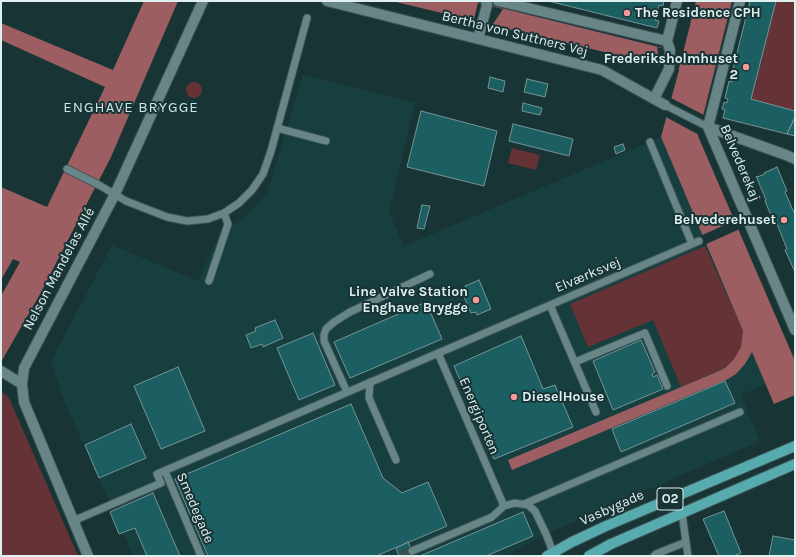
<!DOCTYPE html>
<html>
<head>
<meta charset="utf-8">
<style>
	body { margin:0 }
	#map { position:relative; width:796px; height:557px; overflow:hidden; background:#183435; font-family:Karla,sans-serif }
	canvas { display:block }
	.frame { position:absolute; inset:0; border:2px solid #e0f0f1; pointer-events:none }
</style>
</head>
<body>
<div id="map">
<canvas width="796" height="557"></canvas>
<div class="frame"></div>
</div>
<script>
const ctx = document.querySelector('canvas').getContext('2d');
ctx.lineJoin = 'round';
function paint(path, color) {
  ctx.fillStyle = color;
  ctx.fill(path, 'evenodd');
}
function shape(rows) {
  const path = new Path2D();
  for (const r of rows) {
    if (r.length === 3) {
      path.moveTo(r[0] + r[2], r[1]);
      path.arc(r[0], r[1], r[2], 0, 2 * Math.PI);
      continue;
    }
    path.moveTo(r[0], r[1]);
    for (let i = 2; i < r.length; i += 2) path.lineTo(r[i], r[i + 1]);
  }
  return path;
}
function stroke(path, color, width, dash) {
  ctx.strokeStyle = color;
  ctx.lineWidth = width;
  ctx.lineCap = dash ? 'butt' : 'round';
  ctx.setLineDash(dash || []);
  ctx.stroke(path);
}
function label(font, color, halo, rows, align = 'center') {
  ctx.font = font + ' Karla,sans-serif';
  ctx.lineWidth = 4;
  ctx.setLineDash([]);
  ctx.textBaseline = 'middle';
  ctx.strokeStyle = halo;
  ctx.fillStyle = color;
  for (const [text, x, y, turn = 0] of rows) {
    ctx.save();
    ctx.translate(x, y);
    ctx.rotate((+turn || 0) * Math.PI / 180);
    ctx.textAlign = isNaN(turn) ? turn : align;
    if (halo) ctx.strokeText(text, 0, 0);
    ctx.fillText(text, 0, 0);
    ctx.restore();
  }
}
paint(shape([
	[303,75,415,103,389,212,404,246,661,137,766,384,741,395,760,441,546,534,506,556,133,556,61,393,51,361,112,245,198,281,221,230,233,225,251,211,267,193]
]), '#183f40');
paint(shape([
	[776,1,795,1,795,111,751,99],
	[194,90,8],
	[512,148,540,155,536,170,508,163],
	[705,246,743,331,741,347,734,359,725,368,681,387,653,320,588,347,570,304],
	[1,391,9,398,78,556,1,556]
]), '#653235');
paint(shape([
	[144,1,178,1,111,157,39,296,1,362,1,187,47,207,105,87,1,40,1,23,113,70],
	[392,1,473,1,683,53,696,1,732,1,698,136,795,361,795,395,774,404,752,352,745,364,736,374,728,379,512,470,508,460,719,371,725,368,734,359,741,347,743,331,661,137,679,70]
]), '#9c5e60');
paint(shape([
	[478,3,503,9,491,27,473,23],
	[657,47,683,53,678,72,660,67],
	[671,98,704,115,699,135,666,117],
	[736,220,740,229,704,245,700,236],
	[13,259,20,262,1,296,1,280]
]), '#183435');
const building = shape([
	[548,1,664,1,663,6,659,5,655,20,659,21,657,28,548,1],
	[750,1,776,1,751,99,795,111,795,117,787,134,723,118,725,110,722,109,724,102,727,103,728,99,725,98,729,81,732,82,734,77,731,76,731,74,734,75,736,70,733,69,750,1],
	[490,77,505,81,503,92,488,88,490,77],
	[527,79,548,84,545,97,524,92,527,79],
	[523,103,542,108,540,115,522,111,523,103],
	[421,111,497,131,484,186,407,167,421,111],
	[795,117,795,136,787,134,795,117],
	[513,124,573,139,569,156,509,141,513,124],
	[623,144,625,150,616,154,614,147,623,144],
	[777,167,787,191,785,192,795,215,795,272,785,250,787,249,777,224,775,225,765,201,766,200,756,176,757,177,765,174,764,173,777,167],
	[422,205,430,206,424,229,417,228,422,205],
	[479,280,491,309,477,315,476,312,471,313,461,290,466,289,465,286,479,280],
	[426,302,442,339,350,378,334,342,426,302],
	[275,320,283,338,263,347,262,344,251,348,246,335,256,331,255,328,275,320],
	[313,333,335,385,299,400,277,348,313,333],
	[521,336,543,389,555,385,573,427,494,459,454,366,521,336],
	[641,340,655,372,652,374,653,377,657,375,663,389,613,410,593,361,641,340],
	[178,367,205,431,161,449,134,386,178,367],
	[725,381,735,403,621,452,612,429,725,381],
	[351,404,383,478,402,493,428,482,447,526,376,556,208,556,175,479,351,404],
	[131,424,146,458,99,478,85,445,131,424],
	[153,493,180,556,147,556,135,528,119,534,110,512,153,493],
	[724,511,741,553,733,556,719,556,703,519,724,511],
	[523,512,533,536,486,556,420,556,523,512],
	[773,536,795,540,795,556,769,556,773,536],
	[408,542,414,556,399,556,396,548,408,542]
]);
paint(building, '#1c5f62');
stroke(building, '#769495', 1);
stroke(shape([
	[401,556,412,551]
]), '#365051', 10, [10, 5]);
const service = shape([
	[665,105,708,127],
	[277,128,326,141],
	[650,142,692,244],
	[67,169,99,185,126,201,167,217,187,221,208,219,224,213,239,203,252,190,263,174,271,151,307,18],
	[209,281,228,224,224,213],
	[550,305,596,412],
	[575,362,645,333,667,386],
	[370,382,369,398,396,460],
	[347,392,324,341,324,335,326,329,334,322,350,312,430,274],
	[165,471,201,556],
	[524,504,740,412],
	[504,506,515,503,528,505,535,511,546,534,553,552],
	[73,521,161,483,157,474,699,241],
	[686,542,688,556],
	[412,551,492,517,504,506,438,353],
	[654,556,656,554,686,542,682,513]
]);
const minor = shape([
	[327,1,602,70,665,105],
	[498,1,667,41],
	[740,1,708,127,795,330],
	[478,39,487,5,486,1],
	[654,99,669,69,670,50,667,41,677,1],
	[708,127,786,155,795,159],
	[1,371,22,384],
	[88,556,24,402,22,384,24,368,115,194,203,1]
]);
const primary = shape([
	[547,556,572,542,606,526,795,446],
	[589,556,611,544,795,464]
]);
stroke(service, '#3b5253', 9);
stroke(minor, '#3b5253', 12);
stroke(primary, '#3b5253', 12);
stroke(service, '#688687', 7);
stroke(minor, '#688687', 10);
stroke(primary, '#57abaf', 10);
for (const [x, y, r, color] of [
	[627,13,4,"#f59b9d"],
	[746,67,4,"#f59b9d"],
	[784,220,4,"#f59b9d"],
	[476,300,4,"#f59b9d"],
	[514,397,4,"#f59b9d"]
]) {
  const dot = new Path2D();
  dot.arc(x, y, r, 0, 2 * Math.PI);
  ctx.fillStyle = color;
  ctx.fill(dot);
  stroke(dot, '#183435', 1.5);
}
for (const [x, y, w] of [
	[670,499,26]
]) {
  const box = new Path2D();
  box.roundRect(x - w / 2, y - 11, w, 22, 3);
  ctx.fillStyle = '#183435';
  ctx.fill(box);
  stroke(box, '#e0f0f1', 1);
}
label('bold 13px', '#e0f0f1', null, [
	["O2",670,499]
]);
label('bold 14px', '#e0f0f1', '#183435', [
	["The Residence CPH",635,13,"left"],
	["Frederiksholmhuset",738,59],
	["2",738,75],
	["Belvederehuset",776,220],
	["Line Valve Station",468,292],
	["Enghave Brygge",468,308],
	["DieselHouse",522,397,"left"]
], 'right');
label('14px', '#e0f0f1', '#183435', [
	["Bertha von Suttners Vej",515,34,14],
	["Belvederekaj",740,163,67],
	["Nelson Mandelas Allé",59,269,-62],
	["Elværksvej",588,275,-23],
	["Energiporten",479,416,67],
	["Smedegade",195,508,67],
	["Vasbygade",612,508,-24]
]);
ctx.letterSpacing = '1px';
label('15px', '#c6e6e7', '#183435', [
	["ENGHAVE BRYGGE",131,108]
]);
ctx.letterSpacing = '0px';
</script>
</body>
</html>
